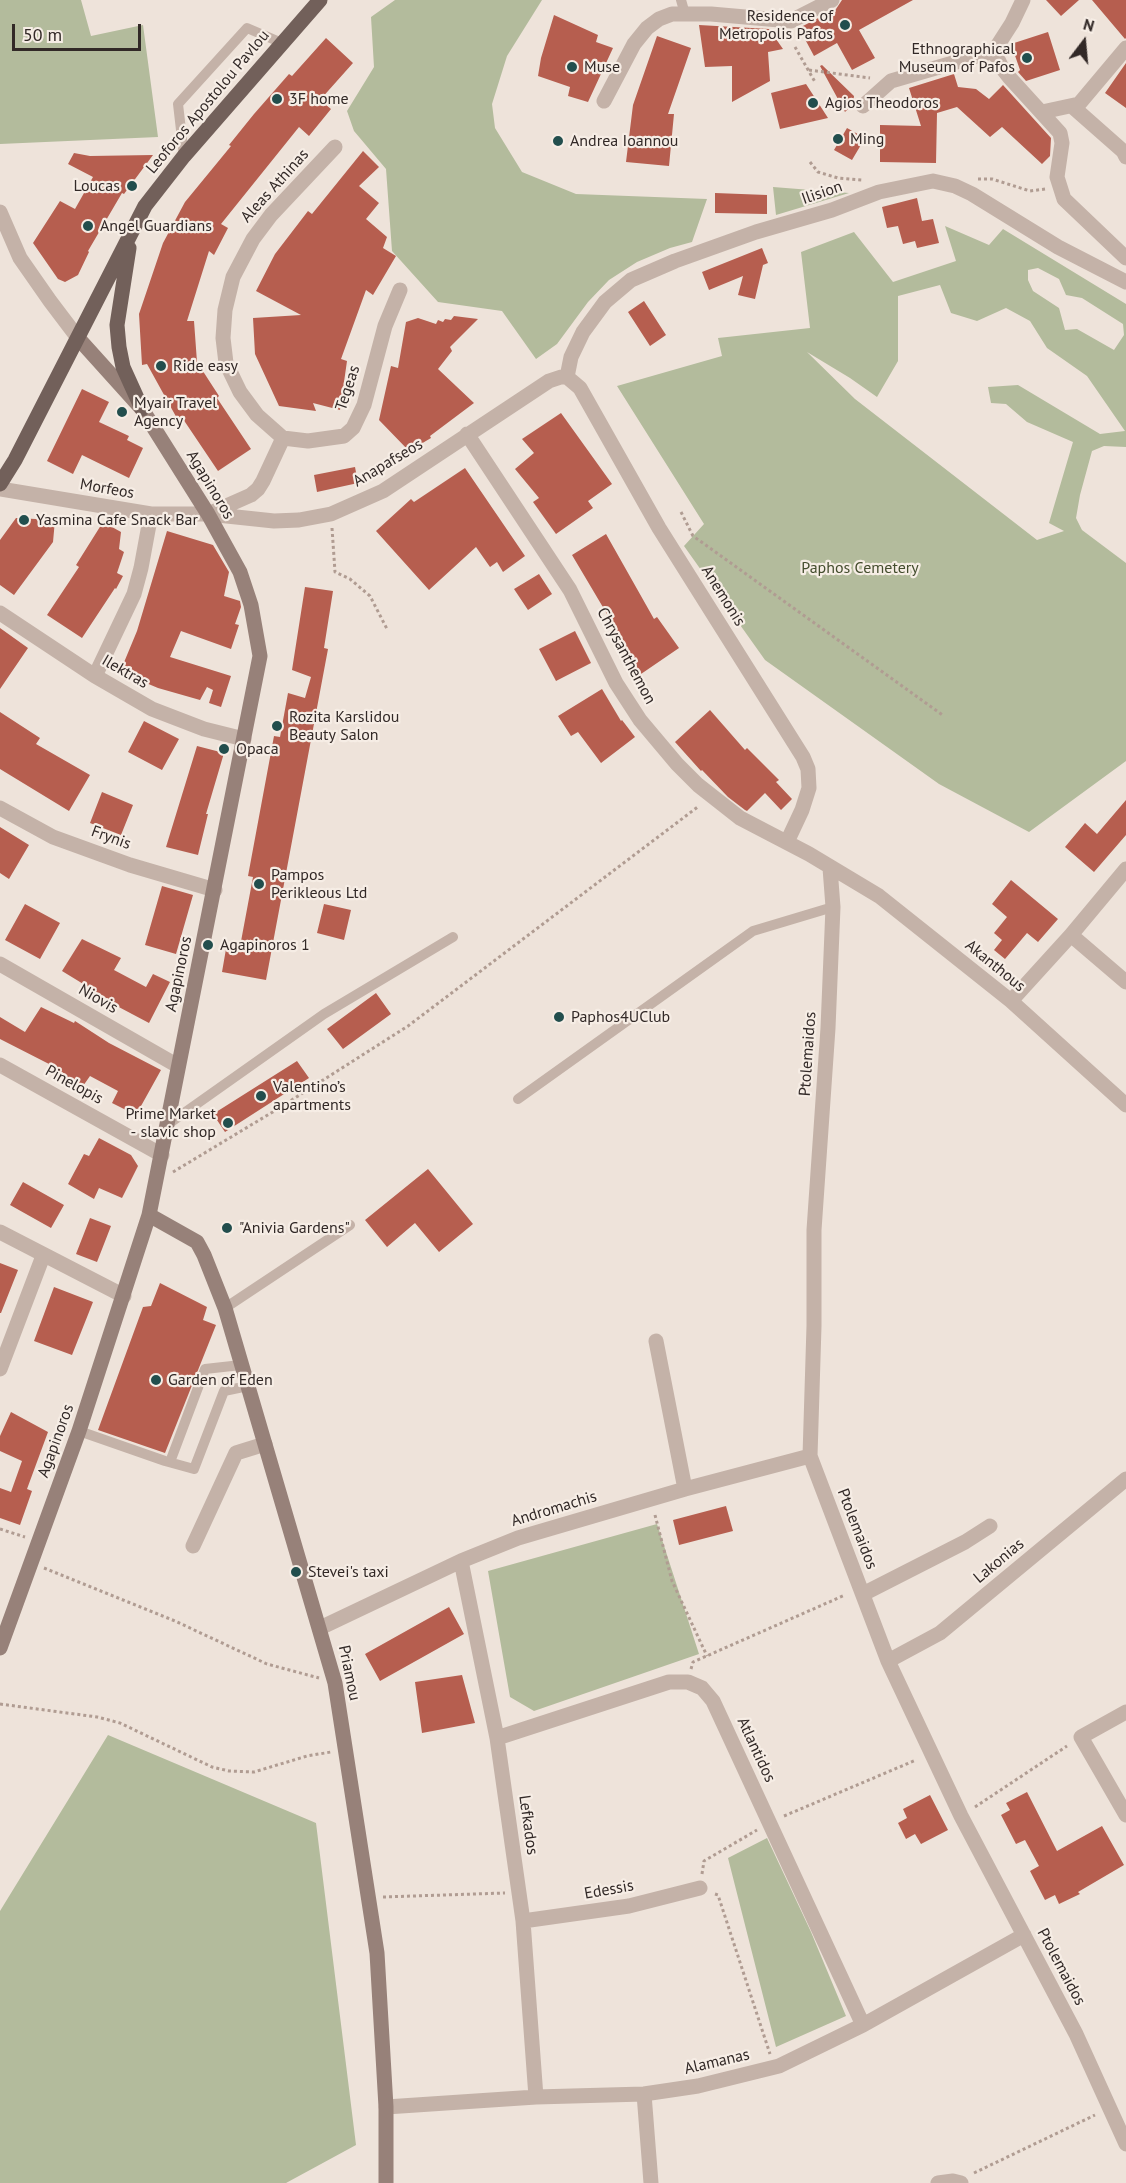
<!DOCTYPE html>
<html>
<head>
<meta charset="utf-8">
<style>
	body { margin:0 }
	#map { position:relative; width:1126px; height:2183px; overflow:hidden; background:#eee3da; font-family:"PT Sans",sans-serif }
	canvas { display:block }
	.north { position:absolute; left:1054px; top:12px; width:60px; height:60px; -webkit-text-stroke:4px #f6ede5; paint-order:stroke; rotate:16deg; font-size:16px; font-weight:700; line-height:24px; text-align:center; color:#322927 }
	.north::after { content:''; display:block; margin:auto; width:21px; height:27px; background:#322927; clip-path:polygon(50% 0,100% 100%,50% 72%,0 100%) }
	.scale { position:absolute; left:12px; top:24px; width:129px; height:27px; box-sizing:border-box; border:3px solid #322927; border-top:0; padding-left:8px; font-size:18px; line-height:21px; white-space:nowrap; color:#322927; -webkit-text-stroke:4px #f6ede5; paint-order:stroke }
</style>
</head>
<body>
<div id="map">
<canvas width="1126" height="2183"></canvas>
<div class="north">N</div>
<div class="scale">50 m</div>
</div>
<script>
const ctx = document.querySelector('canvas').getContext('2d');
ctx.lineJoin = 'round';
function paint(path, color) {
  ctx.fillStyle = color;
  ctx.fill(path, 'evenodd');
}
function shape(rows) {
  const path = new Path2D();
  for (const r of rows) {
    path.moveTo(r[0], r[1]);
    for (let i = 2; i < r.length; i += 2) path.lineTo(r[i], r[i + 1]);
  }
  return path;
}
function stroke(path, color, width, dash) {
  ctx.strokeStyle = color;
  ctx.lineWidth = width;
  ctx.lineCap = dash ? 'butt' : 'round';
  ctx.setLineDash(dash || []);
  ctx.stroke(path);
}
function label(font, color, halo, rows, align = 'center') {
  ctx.font = font + ' "PT Sans",sans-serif';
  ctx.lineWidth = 4.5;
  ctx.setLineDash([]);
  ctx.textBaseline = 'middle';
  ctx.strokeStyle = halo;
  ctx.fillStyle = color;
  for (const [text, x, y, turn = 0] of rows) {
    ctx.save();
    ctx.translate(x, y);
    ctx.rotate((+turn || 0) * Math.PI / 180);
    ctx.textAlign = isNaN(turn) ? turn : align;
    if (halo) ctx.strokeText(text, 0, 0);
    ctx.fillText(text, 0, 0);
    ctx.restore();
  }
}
paint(shape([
	[0,0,81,0,91,36,143,25,158,137,0,144],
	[395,0,542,0,507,56,492,104,495,128,522,172,576,194,707,199,692,242,670,248,637,262,609,280,588,302,557,344,536,359,502,311,438,302,392,251,386,169,354,131,347,111,374,67,371,17],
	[773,187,849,193,776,215],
	[945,226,989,245,1003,229,1126,304,1126,447,1104,446,1092,451,1080,495,1076,518,1082,530,1126,563,1126,761,1029,832,939,784,765,660,684,546,704,524,617,386,722,356,718,338,810,328,801,252,854,232,893,282,956,261],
	[1038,268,1059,279,1066,295,1082,298,1123,324,1124,335,1114,350,1077,329,1065,330,1059,308,1033,291,1028,280,1028,270],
	[940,285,951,313,977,321,1006,308,1030,321,1047,348,1087,376,1125,431,1100,434,1018,385,988,387,991,403,1006,404,1027,422,1073,442,1049,523,1064,531,1037,540,855,399,807,352,850,378,877,397,898,361,898,296],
	[657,1524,699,1654,534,1711,510,1697,488,1571],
	[108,1735,316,1823,356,2145,286,2183,0,2183,0,1911],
	[767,1838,811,1932,846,2016,776,2047,728,1858]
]), '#b3bb9c');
paint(shape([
	[842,0,913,0,859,30,875,58,852,70,837,43,814,56,799,28,836,9],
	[1046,0,1079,0,1061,16],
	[1092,0,1126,0,1126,38,1125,39],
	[554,15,598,35,596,42,613,48,588,102,568,96,570,87,538,76,541,58],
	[699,25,769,29,783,49,768,52,770,81,732,102,732,66,705,67],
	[1048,32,1060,70,1026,81,1018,72,1020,70,1011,44],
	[657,36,691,48,668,114,674,114,669,166,626,162,633,105],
	[326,38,353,63,320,100,331,109,309,136,299,127,221,224,228,228,214,255,209,251,187,321,194,321,197,362,219,396,217,398,251,449,218,471,183,419,179,422,147,364,142,365,139,314,163,243,185,202,231,146,229,145,254,114,289,74,292,76],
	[1126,63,1126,108,1105,93],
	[822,65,854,96,853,104,845,112,820,66],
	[954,74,958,87,976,89,989,99,1003,85,1051,138,1050,156,1042,164,1002,127,990,137,957,107,937,113,936,163,880,162,880,125,921,126,909,88],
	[806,84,828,118,780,129,771,93],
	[847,128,865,138,852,160,834,150],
	[363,151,379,167,359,186,379,203,366,219,387,237,383,248,396,256,373,295,366,290,341,359,347,361,340,410,313,403,316,411,279,406,255,354,253,318,301,315,256,291,275,254,308,211,312,214],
	[74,153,90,156,153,155,124,194,122,193,88,251,89,252,78,275,65,282,58,279,33,243,60,201,75,209,93,177,68,164],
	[715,193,767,195,767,214,715,213],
	[917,198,922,221,933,219,939,243,917,248,915,241,903,244,898,226,887,228,882,207],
	[762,248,768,263,763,265,755,299,738,295,743,276,709,290,702,272],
	[644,301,666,335,650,346,628,312],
	[454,316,478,319,450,347,452,351,438,369,474,403,430,436,431,438,409,451,379,420,391,366,398,368,406,322,418,318,436,324,438,320,443,322,445,319,451,320],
	[82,389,109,402,99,422,129,436,127,440,143,448,129,478,82,455,73,474,47,461],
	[561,413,612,484,588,501,593,508,556,534,533,502,539,498,515,469,534,453,522,439],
	[355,467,358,483,317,492,314,475],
	[465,468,525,556,503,572,497,562,490,567,476,547,429,590,376,531,411,499,414,502],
	[16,518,55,520,53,542,14,595,0,585,0,540],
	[103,522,121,532,119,549,124,552,117,573,123,576,116,589,115,588,82,638,47,615,79,567,76,565],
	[167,531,213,545,229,572,224,596,240,601,241,607,235,624,239,625,231,649,181,631,170,657,231,676,221,707,209,703,213,690,207,687,200,700,158,688,120,672,137,631],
	[606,534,654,619,657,617,679,648,641,674,619,643,623,641,572,555],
	[539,574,552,594,528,610,514,589],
	[305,587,333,591,324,648,328,649,266,980,222,972,226,949,239,952,253,877,248,876,274,736,280,737,288,693,305,698,311,677,292,670],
	[0,628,28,648,0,689],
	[575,631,591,663,556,681,539,649],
	[602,689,621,721,622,720,635,737,601,763,578,732,571,736,558,716],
	[710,710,745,750,747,748,779,780,776,782,792,799,781,810,765,793,747,811,745,810,728,797,702,770,701,771,675,742],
	[0,712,40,738,36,744,90,775,69,811,0,769],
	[144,721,179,739,162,770,128,752],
	[197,746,224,753,206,814,208,814,198,855,166,847],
	[102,792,133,805,121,835,90,823],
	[1126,800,1126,835,1094,872,1065,847,1085,823,1097,834],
	[0,827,29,845,9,879,0,873],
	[1011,880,1058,919,1038,942,1027,933,1005,959,994,950,1002,940,994,933,1007,917,992,904],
	[162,886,193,895,176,954,145,945],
	[25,904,60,923,40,959,5,940],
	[324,904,351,910,344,940,317,933],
	[82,939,121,958,114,970,146,987,153,974,170,982,149,1023,115,1005,116,1004,62,971],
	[376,993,391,1014,343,1049,327,1029],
	[41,1007,74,1023,75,1021,109,1043,161,1070,136,1115,112,1103,118,1091,90,1076,83,1086,48,1066,49,1064,0,1039,0,1017,25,1032],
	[297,1061,309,1078,225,1132,213,1114],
	[99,1138,131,1155,138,1166,122,1198,99,1188,94,1199,68,1184,84,1154,89,1156],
	[428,1169,473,1224,439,1252,415,1223,387,1247,365,1220],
	[23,1182,64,1205,51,1228,10,1205],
	[90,1218,111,1226,97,1262,76,1254],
	[0,1263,18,1270,1,1313,0,1313],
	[160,1283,207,1307,203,1320,216,1325,165,1453,98,1430,143,1307,151,1306],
	[54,1287,93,1302,72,1355,34,1341],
	[11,1412,48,1432,27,1489,32,1491,20,1525,0,1518,0,1488,11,1492,22,1461,0,1451,0,1436],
	[726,1506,733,1531,679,1545,673,1520],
	[449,1607,464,1634,380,1681,365,1654],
	[462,1675,475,1723,422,1733,415,1682],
	[1027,1792,1057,1851,1102,1826,1124,1865,1078,1892,1080,1894,1059,1904,1055,1895,1045,1900,1030,1871,1039,1866,1025,1840,1016,1844,1001,1815,1010,1810,1006,1803],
	[930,1795,948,1830,921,1844,915,1834,906,1839,898,1823,907,1818,903,1809]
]), '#b65e4f');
stroke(shape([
	[795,47,815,82],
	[809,70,870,78],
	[810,162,818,172,838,178,862,180],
	[978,179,992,179,1030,191,1045,189],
	[681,512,693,536,944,716],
	[332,528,335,572,350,579,370,596,387,629],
	[173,1172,276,1110,408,1026,699,806],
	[655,1515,672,1581,707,1656],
	[0,1529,25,1537],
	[44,1568,175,1621,267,1664,319,1678],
	[691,1669,693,1662,845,1595],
	[0,1704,97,1717,120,1723,212,1767,229,1771,254,1772,307,1756,331,1752],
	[975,1807,1067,1746],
	[784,1816,916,1760],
	[702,1874,704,1861,757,1830],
	[715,1894,718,1895,770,2054],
	[383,1897,505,1893],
	[974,2173,1095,2115]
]), '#b09c92', 3, [3, 3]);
stroke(shape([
	[681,0,685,14],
	[184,156,178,104,247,28,282,43],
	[518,1099,753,931,833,907],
	[167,1125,324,1014,453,937],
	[225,1308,350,1225],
	[79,1431,165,1461,194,1469,224,1391,248,1386],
	[170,1462,205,1369,241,1365]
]), '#c4b2a8', 10);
stroke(shape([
	[994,51,1002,68,1009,77,1060,133,1062,143,1057,177,1064,199,1126,258],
	[604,101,634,44,647,28,659,19,672,14,711,14,791,21,832,0],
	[863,106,891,81,994,51,1012,23,1023,0],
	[1073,107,1123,151,1126,157],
	[1042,112,1079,104,1126,48],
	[0,212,20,258,50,301,78,338],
	[567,377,571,357,583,332,605,302,631,280,675,261,756,232,832,210,879,192,933,181,955,186,972,194,1058,247,1126,282],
	[567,377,580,388,659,528,803,757,808,769,809,788,802,810,787,842],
	[467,434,570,590,616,683,640,720,677,764,698,785,740,818,809,854,879,896,1011,1001,1126,1105],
	[283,438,257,415,240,392,226,363,223,338,225,310,233,277,253,239,271,215,335,147],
	[283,438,308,441,344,436,353,428,364,405,385,326,400,290],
	[0,489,151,514,208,514,274,521,299,520,331,514,383,491,549,381,561,377,567,377],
	[208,514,251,495,258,489,263,481,283,438],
	[0,613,95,676,152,709,204,729,244,739],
	[95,676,134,594,141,568,151,514],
	[0,808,53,837,130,865,215,890],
	[830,868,833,907,828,1028,814,1230,814,1326,810,1456,888,1661,961,1816,1076,2034,1126,2144],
	[1071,935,1126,982],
	[0,964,178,1066],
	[1011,1001,1071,935,1126,869],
	[0,1065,162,1155],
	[0,1232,124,1296],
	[656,1341,685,1489],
	[0,1369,43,1256],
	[193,1546,236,1453,265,1444],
	[461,1561,497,1738,523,1921,536,2097],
	[863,1594,965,1542,990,1526],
	[320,1628,461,1561,518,1538,685,1489,810,1456],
	[888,1661,940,1633,1126,1479],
	[1126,1712,1081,1737,1126,1815],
	[497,1738,669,1682,688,1682,702,1688,713,1701,863,2025],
	[523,1921,629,1906,700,1888],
	[644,2094,651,2183],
	[386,2107,536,2097,644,2094,698,2086,779,2066,863,2025,1024,1935],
	[938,2183,953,2181,961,2183]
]), '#c4b2a8', 15);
stroke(shape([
	[149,1215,197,1242,204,1255,225,1308,335,1683,377,1953,386,2107,386,2183],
	[0,1648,79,1431,149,1215,260,656,251,605,240,572,208,514,142,409,78,338]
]), '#978179', 15);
stroke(shape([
	[129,248,117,325,119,347,123,367,142,409],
	[0,484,15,460,145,206,184,156,320,0]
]), '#72605a', 15);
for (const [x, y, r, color] of [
	[845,25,6,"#224e4d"],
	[1027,58,6,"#224e4d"],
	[572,67,6,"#224e4d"],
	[277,99,6,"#224e4d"],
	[813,103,6,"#224e4d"],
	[838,139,6,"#224e4d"],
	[558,141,6,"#224e4d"],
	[132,186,6,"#224e4d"],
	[88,226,6,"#224e4d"],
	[161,366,6,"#224e4d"],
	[122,412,6,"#224e4d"],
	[24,520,6,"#224e4d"],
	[277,726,6,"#224e4d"],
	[224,749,6,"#224e4d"],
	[259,884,6,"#224e4d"],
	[208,945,6,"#224e4d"],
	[559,1017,6,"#224e4d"],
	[261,1096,6,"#224e4d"],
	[228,1123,6,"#224e4d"],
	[227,1228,6,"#224e4d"],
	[156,1380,6,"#224e4d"],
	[296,1572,6,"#224e4d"]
]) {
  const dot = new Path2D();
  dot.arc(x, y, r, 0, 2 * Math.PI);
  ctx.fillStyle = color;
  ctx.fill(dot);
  stroke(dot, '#f6ede5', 2);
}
label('16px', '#322927', '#f6ede5', [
	["Residence of",833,16,"right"],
	["Metropolis Pafos",833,34,"right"],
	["Ethnographical",1015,49,"right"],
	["Museum of Pafos",1015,67,"right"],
	["Muse",584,67],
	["3F home",289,99],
	["Agios Theodoros",825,103],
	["Ming",850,139],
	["Andrea Ioannou",570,141],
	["Loucas",120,186,"right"],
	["Angel Guardians",100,226],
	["Ride easy",173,366],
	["Myair Travel",134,403],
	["Agency",134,421],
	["Yasmina Cafe Snack Bar",36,520],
	["Rozita Karslidou",289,717],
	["Beauty Salon",289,735],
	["Opaca",236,749],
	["Pampos",271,875],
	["Perikleous Ltd",271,893],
	["Agapinoros 1",220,945],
	["Paphos4UClub",571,1017],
	["Valentino’s",273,1087],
	["apartments",273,1105],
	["Prime Market",216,1114,"right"],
	["- slavic shop",216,1132,"right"],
	["\"Anivia Gardens\"",239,1228],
	["Garden of Eden",168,1380],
	["Stevei's taxi",308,1572]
], 'left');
label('16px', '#322927', '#f6ede5', [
	["Leoforos Apostolou Pavlou",208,102,-50],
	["Aleas Athinas",275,186,-48],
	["Ilision",822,193,-19],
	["Tegeas",348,388,-72],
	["Anapafseos",388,463,-31],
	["Agapinoros",210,485,59],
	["Morfeos",107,489,10],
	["Anemonis",723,596,58],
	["Chrysanthemon",626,656,62],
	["Ilektras",125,672,30],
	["Frynis",111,838,20],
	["Akanthous",995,966,39],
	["Agapinoros",179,974,-78],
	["Niovis",98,999,30],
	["Ptolemaidos",808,1054,-86],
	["Pinelopis",74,1085,29],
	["Agapinoros",56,1441,-70],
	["Andromachis",554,1509,-17],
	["Ptolemaidos",857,1529,69],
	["Lakonias",999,1561,-40],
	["Priamou",349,1673,78],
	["Atlantidos",756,1750,65],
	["Lefkados",528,1825,82],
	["Edessis",609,1890,-10],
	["Ptolemaidos",1061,1967,62],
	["Alamanas",717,2062,-13]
]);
label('16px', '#444d2e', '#f6ede5', [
	["Paphos Cemetery",860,568]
]);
</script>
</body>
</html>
